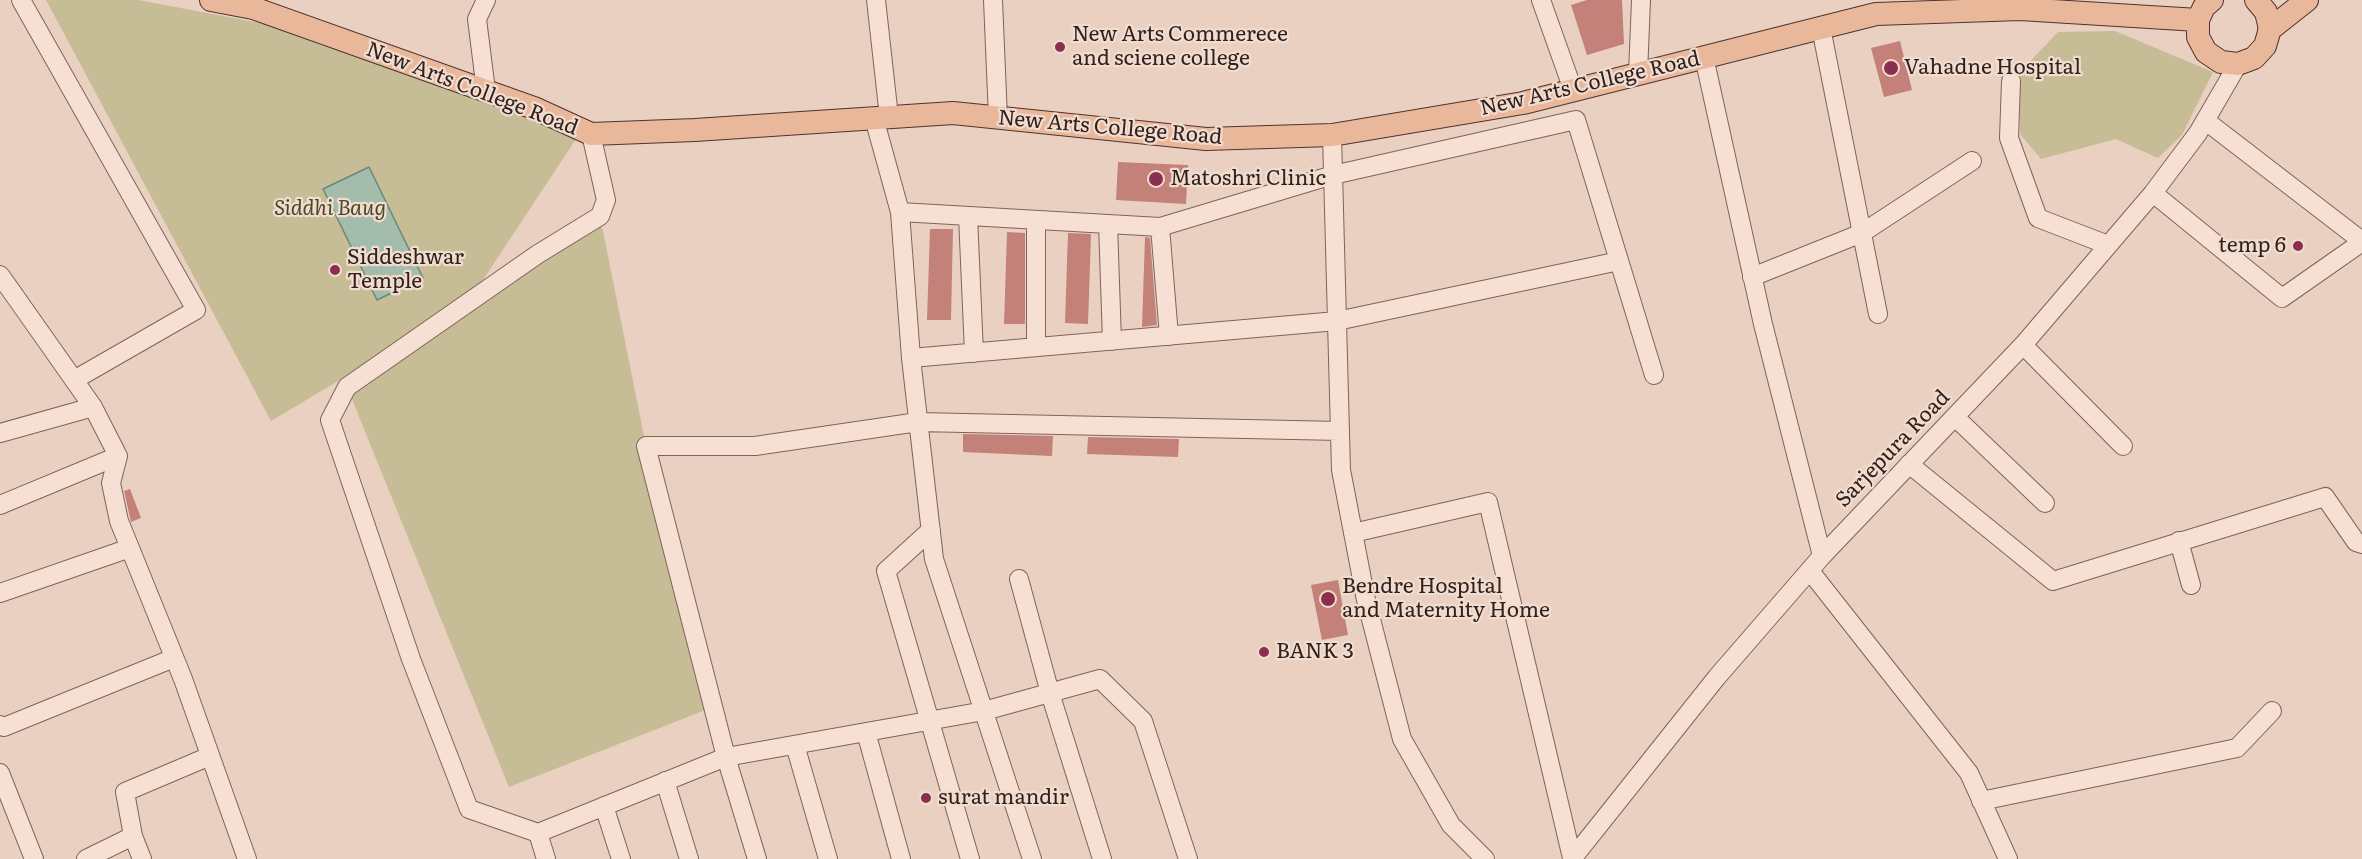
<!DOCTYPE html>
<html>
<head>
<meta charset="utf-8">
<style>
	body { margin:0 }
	canvas { display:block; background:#e9d0c1 }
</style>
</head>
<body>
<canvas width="2362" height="859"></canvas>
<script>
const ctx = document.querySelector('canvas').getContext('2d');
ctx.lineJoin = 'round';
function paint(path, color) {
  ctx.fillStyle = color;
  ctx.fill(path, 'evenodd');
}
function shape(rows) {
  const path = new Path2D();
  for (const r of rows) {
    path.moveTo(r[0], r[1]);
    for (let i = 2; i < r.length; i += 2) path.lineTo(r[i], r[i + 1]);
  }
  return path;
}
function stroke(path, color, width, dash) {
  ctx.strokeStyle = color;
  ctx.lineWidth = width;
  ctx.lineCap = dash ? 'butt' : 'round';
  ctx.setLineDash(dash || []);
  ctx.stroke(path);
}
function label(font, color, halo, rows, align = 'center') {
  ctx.font = font + ' Literata,serif';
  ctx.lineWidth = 4.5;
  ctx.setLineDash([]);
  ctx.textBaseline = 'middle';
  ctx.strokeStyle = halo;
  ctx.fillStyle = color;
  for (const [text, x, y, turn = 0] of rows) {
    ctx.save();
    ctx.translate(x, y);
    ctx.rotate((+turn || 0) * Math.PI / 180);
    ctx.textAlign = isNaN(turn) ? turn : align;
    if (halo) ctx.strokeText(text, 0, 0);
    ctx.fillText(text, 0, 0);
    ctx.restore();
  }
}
paint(shape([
	[46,0,138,0,271,25,320,45,582,130,467,304,271,421],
	[2115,31,2213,72,2182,135,2158,158,2116,139,2041,159,2020,134,2019,73,2058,32],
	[600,216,646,446,713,707,509,787,347,387]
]), '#c6bc96');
const water = shape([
	[369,167,423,278,377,300,323,189,369,167]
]);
paint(water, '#a3bcac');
stroke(water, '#6b8878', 1.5);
paint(shape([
	[1587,0,1622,0,1624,44,1587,55,1571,5],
	[1900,41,1912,90,1884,97,1871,48],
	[1118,162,1188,165,1186,204,1116,200],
	[930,229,953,229,951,320,927,320],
	[1007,232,1025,233,1025,324,1004,324],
	[1068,233,1091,234,1088,324,1065,323],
	[1145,237,1150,238,1157,325,1142,327],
	[963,434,1053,436,1052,456,963,452],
	[1088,437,1179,439,1178,457,1087,454],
	[130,489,141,518,131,522,124,491],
	[1338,580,1348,635,1322,640,1311,585]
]), '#c4817a');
const minor = shape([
	[21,0,196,310,74,380],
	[876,0,889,117],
	[993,0,998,118],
	[1541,0,1573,90],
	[1821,28,1878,314],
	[1704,57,1763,324,1822,556],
	[1638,74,1641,0],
	[2011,81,2009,138,2038,218,2108,245],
	[486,91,477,19,486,0],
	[874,118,900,212,911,358,934,559,1032,859],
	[2206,121,2362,241],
	[1332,135,1341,470,1366,600,1402,739,1451,825,1485,859],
	[2153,193,2282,298,2362,242],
	[900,212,1160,227,1333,175,1576,120,1654,375],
	[968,216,974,353],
	[1108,224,1112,341],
	[1160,227,1169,336],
	[0,275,93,407,118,456,111,483,119,521,183,679,247,859],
	[1752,277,1862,233,1972,161],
	[2023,345,2123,446],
	[1036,347,1036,220],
	[911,358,1337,321,1619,261],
	[1955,417,2045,503],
	[0,433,93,407],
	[1909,464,2053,581,2325,497,2356,542,2362,544],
	[0,505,118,456],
	[931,530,886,571,970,859],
	[1353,533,1488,502,1572,858],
	[2179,541,2191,585],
	[1810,571,1969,773,2008,859],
	[1019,579,1050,693,1102,859],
	[0,593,130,548],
	[0,725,4,727,174,658],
	[866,732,901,859],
	[795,745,828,859],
	[0,773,34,859],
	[665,781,689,859],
	[1981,801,2237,748,2272,711],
	[604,806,621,859],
	[538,833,726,757,984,711,1100,679,1143,721,1188,859],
	[86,859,133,836],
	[142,859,133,836,125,792,210,756],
	[546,859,538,833,469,809,411,659,330,420,347,387,538,254,600,216,606,200,591,134],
	[757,859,726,757,646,446,755,446,918,422,1340,431],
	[1572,859,1717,677,1822,556,2023,345,2153,193,2198,133,2238,64]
]);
const major = shape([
	[211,0,253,8,534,108,591,134,695,130,953,113,1206,139,1332,135,1523,103,1876,14,2020,9,2198,20],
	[2212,0,2204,7,2198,20,2198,37,2206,52,2221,62,2238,64,2254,58,2265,46,2270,29,2266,12,2256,0],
	[2269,30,2307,0]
]);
stroke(minor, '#81625a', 20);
stroke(major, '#4e332e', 24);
stroke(minor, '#f5e0d3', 18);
stroke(major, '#e9b89b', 22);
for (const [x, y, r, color] of [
	[1060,47,6,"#8a304e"],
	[1891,68,8,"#8a304e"],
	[1156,179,8,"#8a304e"],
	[2298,246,6,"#8a304e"],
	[335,270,6,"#8a304e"],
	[1328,599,8,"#8a304e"],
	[1264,652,6,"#8a304e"],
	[926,798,6,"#8a304e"]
]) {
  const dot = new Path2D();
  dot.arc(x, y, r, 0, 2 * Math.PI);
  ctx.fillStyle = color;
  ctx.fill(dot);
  stroke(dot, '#f1ddd0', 2);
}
label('21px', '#32201d', '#f1ddd0', [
	["New Arts Commerece",1072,35],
	["and sciene college",1072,59],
	["Vahadne Hospital",1904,68],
	["Matoshri Clinic",1170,179],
	["temp 6",2286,246,"right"],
	["Siddeshwar",347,258],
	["Temple",347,282],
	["Bendre Hospital",1342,587],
	["and Maternity Home",1342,611],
	["BANK 3",1276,652],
	["surat mandir",938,798]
], 'left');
label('21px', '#32201d', '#f1ddd0', [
	["New Arts College Road",1590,84,-13],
	["New Arts College Road",472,89,21],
	["New Arts College Road",1110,128,5],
	["Sarjepura Road",1893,449,-46]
]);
label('italic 21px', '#4c4926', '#f1ddd0', [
	["Siddhi Baug",330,209]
]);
</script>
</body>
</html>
